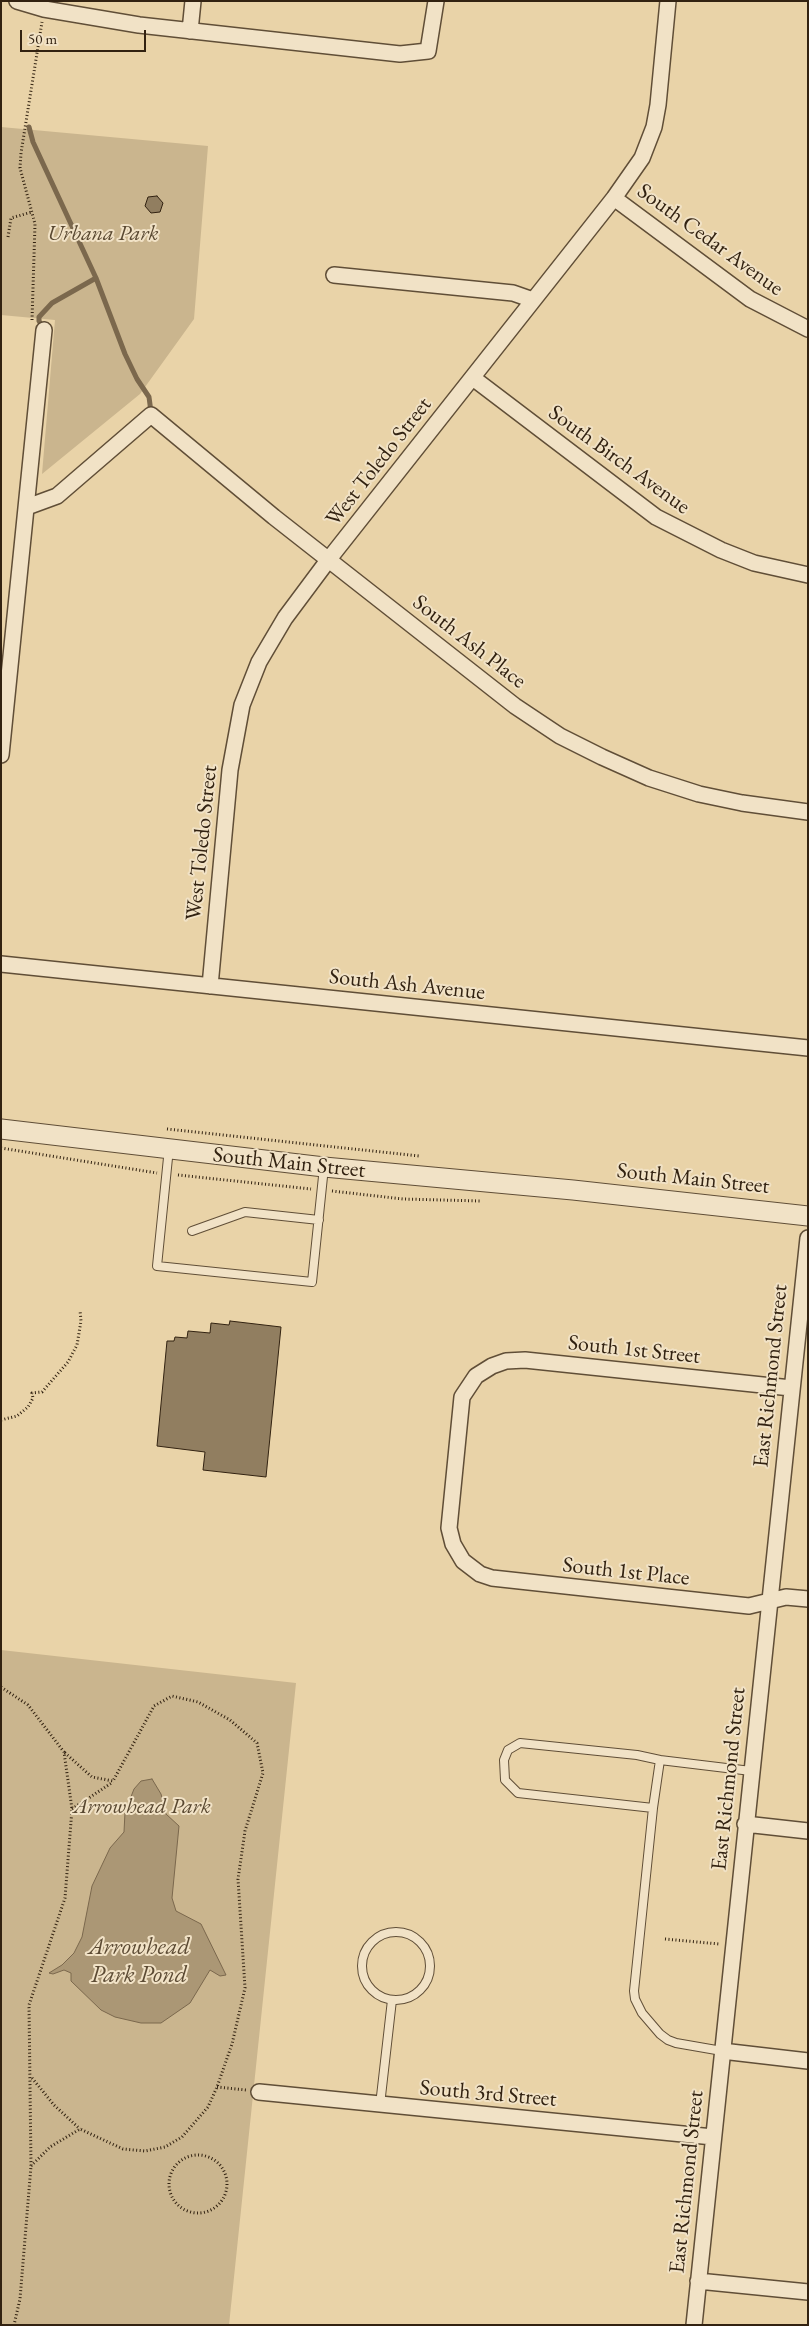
<!DOCTYPE html>
<html>
<head>
<meta charset="utf-8">
<style>
	body { margin:0 }
	#map { position:relative; width:809px; height:2326px; overflow:hidden; background:#e9d3a8; font-family:"EB Garamond",serif }
	canvas { display:block }
	.frame { position:absolute; inset:0; border:2px solid #322211; pointer-events:none }
	.scale { position:absolute; left:20px; top:30px; width:126px; height:22px; box-sizing:border-box; border:2px solid #322211; border-top:0; padding-left:6px; font-size:15px; line-height:18px; white-space:nowrap; color:#322211; -webkit-text-stroke:4px #f1e2c6; paint-order:stroke }
</style>
</head>
<body>
<div id="map">
<canvas width="809" height="2326"></canvas>
<div class="frame"></div>
<div class="scale">50 m</div>
</div>
<script>
const ctx = document.querySelector('canvas').getContext('2d');
ctx.lineJoin = 'round';
function paint(path, color) {
  ctx.fillStyle = color;
  ctx.fill(path, 'evenodd');
}
function shape(rows) {
  const path = new Path2D();
  for (const r of rows) {
    if (r.length === 3) {
      path.moveTo(r[0] + r[2], r[1]);
      path.arc(r[0], r[1], r[2], 0, 2 * Math.PI);
      continue;
    }
    path.moveTo(r[0], r[1]);
    for (let i = 2; i < r.length; i += 2) path.lineTo(r[i], r[i + 1]);
  }
  return path;
}
function stroke(path, color, width, dash) {
  ctx.strokeStyle = color;
  ctx.lineWidth = width;
  ctx.lineCap = dash ? 'butt' : 'round';
  ctx.setLineDash(dash || []);
  ctx.stroke(path);
}
function label(font, color, halo, rows, align = 'center') {
  ctx.font = font + ' "EB Garamond",serif';
  ctx.lineWidth = 4;
  ctx.setLineDash([]);
  ctx.textBaseline = 'middle';
  ctx.strokeStyle = halo;
  ctx.fillStyle = color;
  for (const [text, x, y, turn = 0] of rows) {
    ctx.save();
    ctx.translate(x, y);
    ctx.rotate((+turn || 0) * Math.PI / 180);
    ctx.textAlign = isNaN(turn) ? turn : align;
    if (halo) ctx.strokeText(text, 0, 0);
    ctx.fillText(text, 0, 0);
    ctx.restore();
  }
}
paint(shape([
	[1,127,208,146,194,319,140,394,42,474,55,320,1,315],
	[1,1650,296,1683,229,2325,1,2325]
]), '#cab58e');
const water = shape([
	[152,1779,161,1794,166,1814,179,1826,172,1898,176,1911,201,1924,226,1975,220,1976,210,1970,190,2003,161,2023,141,2023,115,2017,101,2010,71,1981,71,1973,64,1970,53,1974,49,1973,62,1965,74,1953,82,1937,92,1886,110,1848,124,1832,125,1812,134,1789,141,1781,152,1779]
]);
paint(water, '#ab9775');
stroke(water, '#7b684d', 1);
stroke(shape([
	[29,127,33,142,96,278,125,354,137,379,149,397,151,412],
	[44,329,39,321,39,317,52,303,96,278]
]), '#7b684d', 5);
const building = shape([
	[157,196,163,203,160,212,151,213,145,206,148,197,157,196],
	[230,1321,281,1327,266,1477,203,1470,205,1452,157,1446,167,1341,174,1341,175,1337,187,1338,188,1331,210,1333,211,1323,229,1325,230,1321]
]);
paint(building, '#917e60');
stroke(building, '#322211', 1);
const service = shape([
	[169,1148,157,1266,312,1282,324,1167],
	[192,1231,245,1212,319,1220],
	[653,1808,518,1793,505,1780,504,1760,508,1750,520,1743,637,1755,660,1760],
	[396,1966,34],
	[722,2051,676,2043,668,2040,660,2034,642,2013,635,1999,634,1991,653,1808,660,1760,751,1771],
	[380,2105,392,2000]
]);
const minor = shape([
	[17,1,44,9,139,25,400,54,428,51,436,1],
	[190,31,193,1],
	[614,198,750,299,808,329],
	[334,275,513,293,533,300],
	[473,378,656,517,721,550,754,563,808,575],
	[27,507,57,496,151,415,274,517,515,706,560,736,602,757,649,778,699,794,742,803,808,812],
	[1,755,44,330],
	[1,964,808,1048],
	[210,986,230,770,242,705,259,662,285,618,329,559,614,198,642,158,654,127,658,105,668,1],
	[791,1388,525,1360,506,1361,492,1366,476,1376,462,1397,449,1528,453,1544,463,1561,480,1574,492,1578,749,1606,786,1597,808,1599],
	[745,1824,808,1831],
	[722,2051,808,2061],
	[259,2092,713,2137],
	[698,2281,808,2292],
	[694,2325,808,1238]
]);
const tertiary = shape([
	[1,1129,324,1167,573,1190,808,1216]
]);
stroke(service, '#604e37', 10);
stroke(minor, '#604e37', 18);
stroke(tertiary, '#604e37', 21);
stroke(shape([
	[8,237,11,218,32,212],
	[32,320,35,224,20,168,21,153,42,22],
	[167,1129,419,1156],
	[1,1148,157,1173],
	[178,1175,311,1189],
	[332,1191,403,1199,480,1201],
	[1,1420,17,1416,28,1407,33,1398,32,1393,42,1392,68,1362,77,1345,81,1321,80,1310],
	[1,1687,28,1705,64,1752,72,1809,65,1898,29,2005,31,2166,20,2299,14,2325],
	[72,1809,113,1782],
	[665,1939,719,1944],
	[32,2078,54,2105,80,2129],
	[217,2087,246,2090],
	[198,2184,29],
	[31,2166,50,2147,80,2129,123,2149,145,2151,165,2147,182,2137,208,2107,217,2087,232,2044,245,1988,238,1879,245,1831,263,1773,257,1743,230,1720,198,1702,172,1696,154,1706,113,1781,92,1777,64,1752]
]), '#322211', 3, [1, 2.5]);
stroke(service, '#f1e2c6', 8);
stroke(minor, '#f1e2c6', 15);
stroke(tertiary, '#f1e2c6', 19);
label('italic 22px', '#584730', '#f1e2c6', [
	["Urbana Park",103,234],
	["Arrowhead Park",142,1807]
]);
label('22px', '#322211', '#f1e2c6', [
	["South Cedar Avenue",710,240,36],
	["South Birch Avenue",619,460,36],
	["West Toledo Street",379,462,-52],
	["South Ash Place",469,642,38],
	["West Toledo Street",202,843,-84],
	["South Ash Avenue",407,985,6],
	["South Main Street",289,1163,6],
	["South Main Street",693,1179,6],
	["South 1st Street",634,1350,6],
	["East Richmond Street",771,1376,-84],
	["South 1st Place",626,1572,6],
	["East Richmond Street",729,1779,-84],
	["South 3rd Street",488,2094,5],
	["East Richmond Street",687,2182,-84]
]);
label('italic 24px', '#5c4b34', '#f1e2c6', [
	["Arrowhead",139,1947],
	["Park Pond",139,1975]
]);
</script>
</body>
</html>
